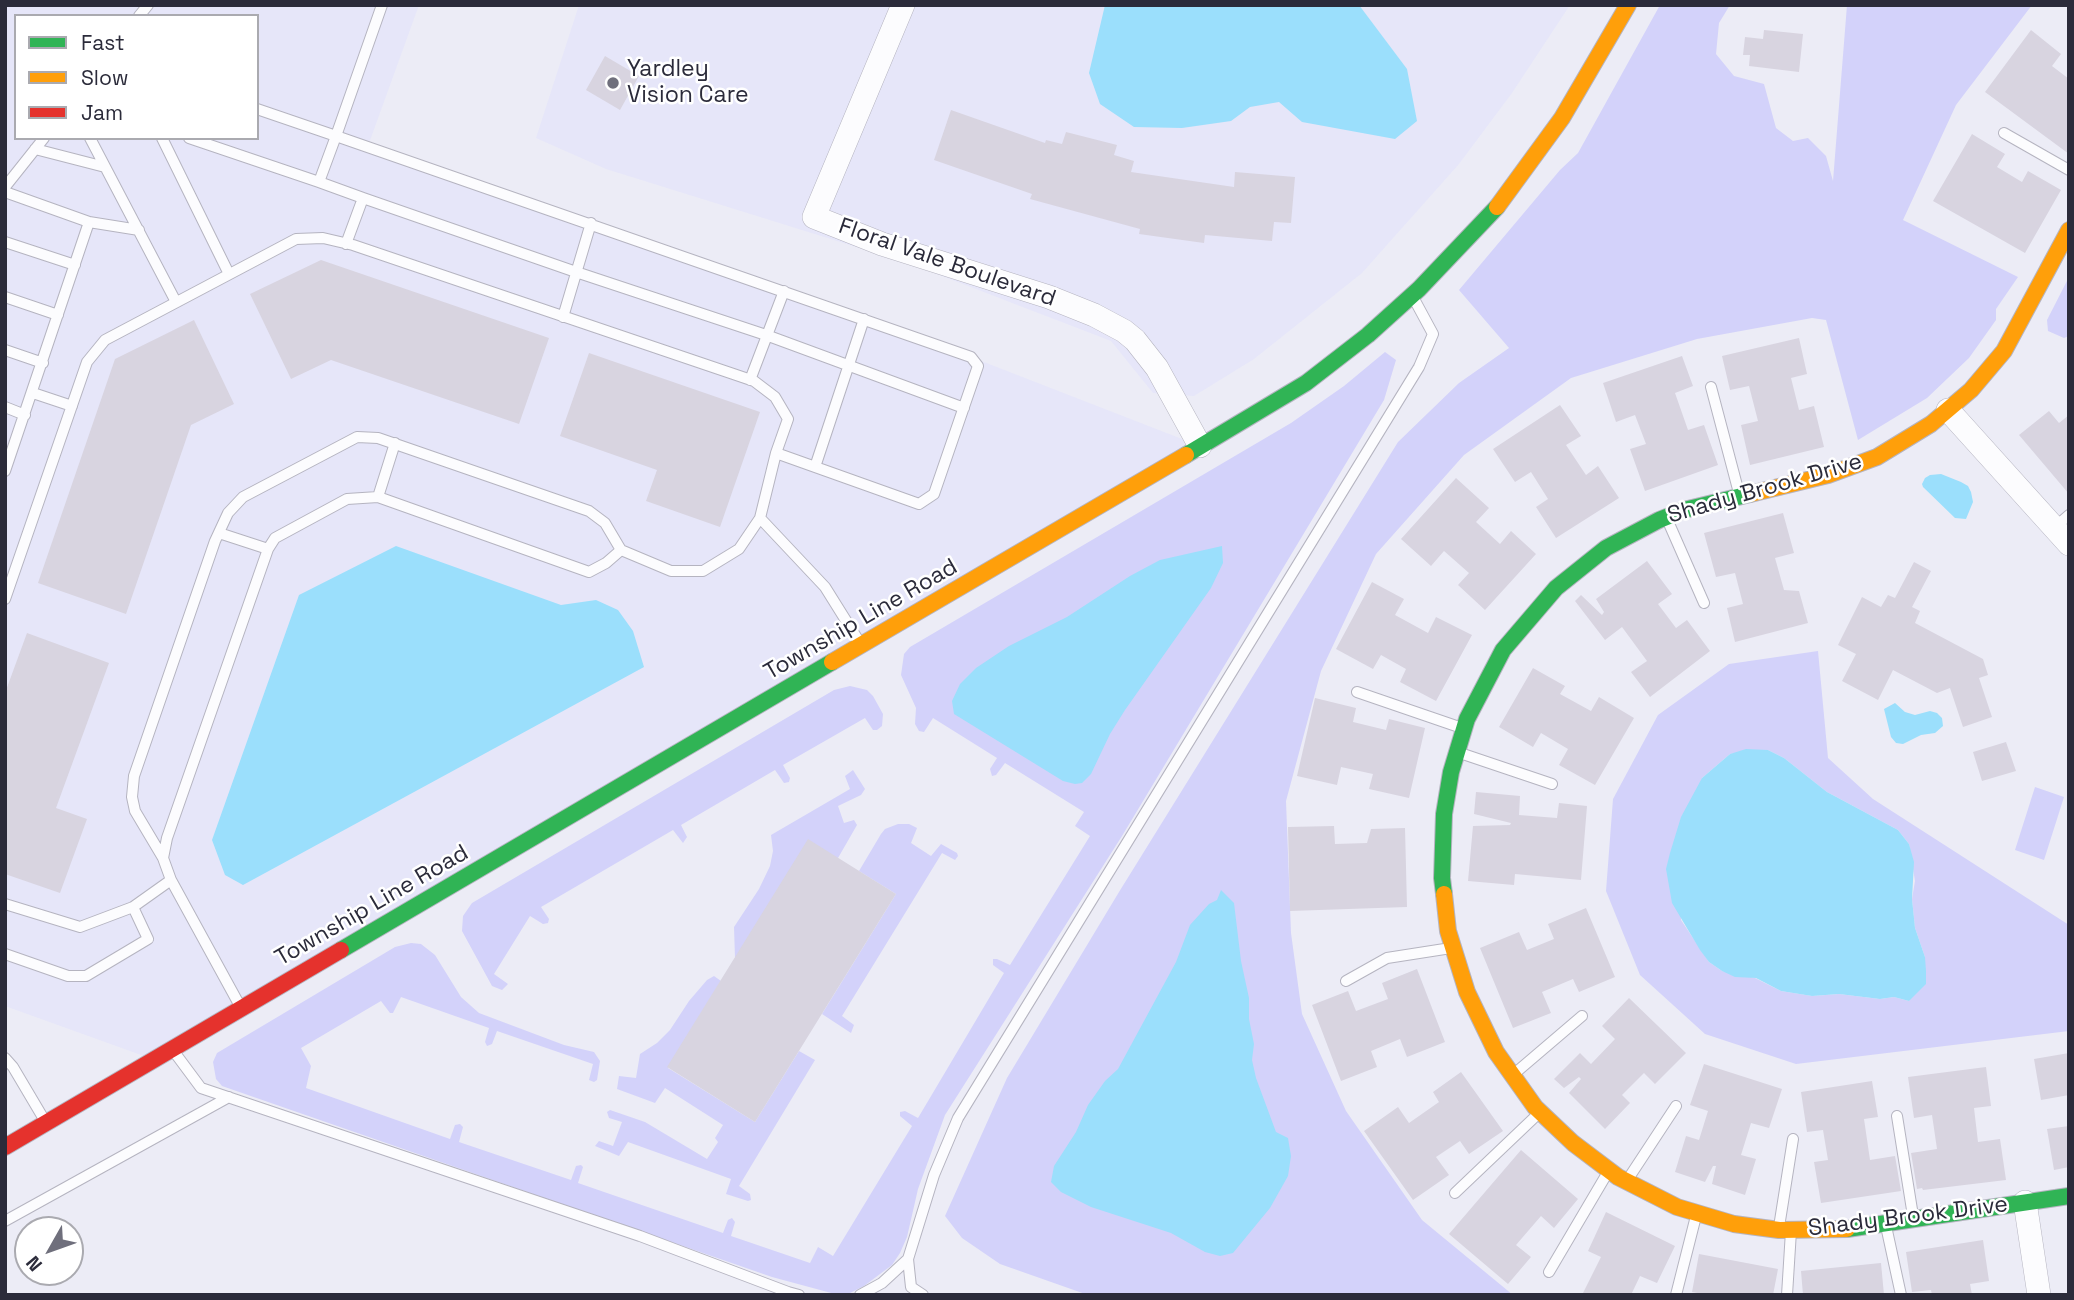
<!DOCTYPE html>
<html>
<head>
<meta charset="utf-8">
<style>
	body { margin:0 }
	#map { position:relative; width:2074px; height:1300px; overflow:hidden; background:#ececf6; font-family:"Space Grotesk",sans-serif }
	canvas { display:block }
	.frame { position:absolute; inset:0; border:7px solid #2b2b3a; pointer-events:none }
	.legend { position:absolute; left:14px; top:14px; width:245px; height:126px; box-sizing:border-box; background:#fff; border:2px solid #aaaab0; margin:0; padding:9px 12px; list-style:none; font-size:21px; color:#2b2b3a }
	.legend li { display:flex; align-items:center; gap:14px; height:35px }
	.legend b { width:35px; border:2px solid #aaaab0 }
	.north { position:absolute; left:14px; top:1216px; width:70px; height:70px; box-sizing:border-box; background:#fff; border:2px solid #aaaab0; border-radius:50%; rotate:230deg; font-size:19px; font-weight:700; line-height:28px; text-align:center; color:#2b2b3a }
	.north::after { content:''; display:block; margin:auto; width:24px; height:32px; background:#6f6f7c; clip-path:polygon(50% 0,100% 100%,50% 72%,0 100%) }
</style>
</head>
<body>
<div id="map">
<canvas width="2074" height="1300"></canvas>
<div class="frame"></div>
<ul class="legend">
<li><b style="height:9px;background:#30b455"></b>Fast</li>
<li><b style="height:9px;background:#ff9f0a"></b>Slow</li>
<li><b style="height:9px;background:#e5322d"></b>Jam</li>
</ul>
<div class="north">N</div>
</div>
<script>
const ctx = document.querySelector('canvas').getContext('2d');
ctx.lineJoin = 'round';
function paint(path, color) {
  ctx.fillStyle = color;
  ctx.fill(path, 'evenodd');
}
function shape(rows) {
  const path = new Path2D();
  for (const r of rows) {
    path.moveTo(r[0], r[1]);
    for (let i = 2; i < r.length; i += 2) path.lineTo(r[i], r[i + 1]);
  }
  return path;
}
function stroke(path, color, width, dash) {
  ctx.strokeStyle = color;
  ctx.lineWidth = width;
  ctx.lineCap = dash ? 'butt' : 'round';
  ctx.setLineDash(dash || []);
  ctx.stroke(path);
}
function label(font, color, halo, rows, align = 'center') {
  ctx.font = font + ' "Space Grotesk",sans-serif';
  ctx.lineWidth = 5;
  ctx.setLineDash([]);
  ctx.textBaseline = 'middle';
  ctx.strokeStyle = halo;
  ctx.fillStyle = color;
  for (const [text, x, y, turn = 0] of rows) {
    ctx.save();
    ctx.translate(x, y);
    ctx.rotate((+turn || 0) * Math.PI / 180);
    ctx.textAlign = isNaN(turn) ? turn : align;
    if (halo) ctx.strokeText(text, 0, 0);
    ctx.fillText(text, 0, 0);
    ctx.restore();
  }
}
paint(shape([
	[5,5,419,5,368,146,971,357,1200,446,155,1060,5,1006],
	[16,16,257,16,257,138,16,138],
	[579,5,1570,5,1512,93,1459,164,1362,273,1254,359,1194,396,1153,393,1111,341,911,264,606,169,536,138]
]), '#e6e6f9');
paint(shape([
	[1660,5,1730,5,1719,23,1716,54,1734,76,1764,84,1776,128,1793,141,1808,138,1826,156,1833,181,1847,5,2032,5,1956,105,1903,220,2018,277,1996,309,1996,320,1969,358,1927,398,1858,440,1826,320,1812,318,1697,339,1571,378,1464,455,1376,554,1321,671,1286,801,1291,933,1302,1014,1346,1111,1422,1220,1513,1295,1088,1295,1000,1264,962,1238,945,1216,1007,1078,1119,892,1398,442,1459,383,1509,348,1459,290,1560,170,1578,153],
	[2069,277,2069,336,2064,338,2048,331,2047,320],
	[1385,352,1396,360,1384,400,1122,836,945,1115,918,1189,907,1237,900,1253,892,1265,864,1286,850,1293,835,1294,772,1277,222,1086,216,1079,213,1062,217,1053,395,947,411,943,421,944,435,955,461,997,479,1013,564,1045,594,1052,600,1061,597,1080,594,1082,589,1080,593,1064,497,1031,492,1044,487,1046,485,1042,489,1028,401,997,393,1013,390,1013,381,1001,301,1048,311,1066,306,1088,450,1139,455,1125,460,1124,463,1127,459,1142,571,1180,576,1166,581,1165,583,1167,578,1183,723,1233,728,1220,732,1218,735,1222,731,1236,810,1263,818,1247,833,1256,912,1126,900,1116,900,1112,905,1111,918,1118,1004,973,993,965,993,959,997,959,1010,965,1090,836,1075,826,1084,812,1005,763,996,775,992,776,990,769,997,758,933,718,924,732,919,731,915,724,916,708,901,675,904,654,910,647,1291,423,1344,386],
	[1818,651,1828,758,1873,799,2069,925,2069,1031,1796,1064,1705,1034,1640,975,1606,891,1613,799,1658,715,1729,664],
	[1768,750,1784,758,1827,792,1898,830,1909,844,1915,881,1912,899,1915,928,1925,957,1909,1001,1894,997,1880,999,1839,994,1812,996,1781,991,1755,978,1722,971,1709,962,1681,920,1702,778,1730,754],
	[850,686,867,690,873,696,883,714,882,726,877,730,873,730,865,718,783,765,790,778,789,782,784,783,775,770,681,825,687,837,683,843,673,830,541,907,549,919,548,923,543,924,530,916,494,974,508,984,502,990,492,986,462,931,463,916,472,903,834,690],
	[853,770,865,789,861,795,838,806,844,823,854,820,857,825,838,858,735,958,734,927,759,889,770,866,773,851,771,835,850,789,845,776],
	[2035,787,2064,797,2044,860,2015,850],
	[898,824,909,824,917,828,911,843,931,856,941,844,957,853,958,856,955,860,942,853,842,1016,854,1025,851,1033,822,1014,896,894,859,871,881,834,885,829],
	[714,976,721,981,668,1068,755,1122,799,1051,815,1060,739,1186,750,1194,751,1200,748,1201,726,1194,731,1179,628,1142,619,1156,595,1146,599,1141,613,1146,622,1122,609,1118,607,1112,610,1110,645,1122,707,1159,718,1142,715,1138,723,1125,665,1088,655,1103,617,1089,619,1076,636,1078,640,1054,657,1043,670,1030,689,1001,707,980]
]), '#d3d2fa');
paint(shape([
	[1105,5,1359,5,1407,69,1417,121,1395,139,1302,122,1279,102,1250,107,1231,121,1182,128,1134,127,1100,104,1089,73],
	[1941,474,1961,482,1968,486,1971,492,1973,502,1966,519,1955,518,1923,487,1922,484,1925,478,1930,475],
	[396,546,561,605,596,600,618,610,633,631,644,667,243,885,225,875,212,840,299,595],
	[1222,546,1223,563,1211,588,1125,710,1110,734,1091,774,1082,783,1075,784,1063,781,954,714,952,701,960,684,976,668,1009,646,1067,617,1130,576,1160,560],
	[1895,703,1905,712,1915,715,1930,711,1937,713,1942,718,1943,726,1935,733,1921,735,1903,744,1896,743,1891,737,1884,709],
	[1746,749,1768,750,1784,758,1827,792,1898,830,1909,844,1914,862,1912,899,1915,928,1925,957,1926,971,1926,984,1909,1001,1894,997,1880,999,1839,994,1812,996,1781,991,1756,978,1735,977,1722,971,1709,962,1700,950,1672,903,1666,869,1670,853,1681,817,1702,778,1730,754],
	[1221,890,1234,903,1241,961,1249,998,1249,1019,1254,1044,1252,1060,1256,1078,1276,1132,1288,1138,1291,1156,1288,1176,1270,1208,1233,1253,1220,1256,1205,1252,1171,1233,1091,1207,1061,1192,1051,1182,1054,1166,1076,1132,1088,1105,1105,1081,1118,1069,1176,962,1190,925,1209,904,1217,900]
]), '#9bdffc');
paint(shape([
	[1764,30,1803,34,1799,72,1749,66,1750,55,1743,55,1745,37,1763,39],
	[2031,30,2061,54,2052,66,2069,79,2069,154,1985,92],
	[605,56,639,76,620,110,586,90],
	[951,110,1045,143,1046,140,1062,144,1066,132,1117,145,1114,155,1134,161,1131,172,1234,187,1235,172,1295,177,1291,223,1274,222,1272,241,1205,235,1204,243,1139,234,1140,229,1030,199,1032,194,934,160],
	[1972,134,2005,154,1997,167,2022,182,2028,171,2061,190,2025,253,1933,201],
	[321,260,549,338,519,424,331,360,291,379,250,294],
	[194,320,234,404,191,425,126,614,38,583,115,359],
	[1799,338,1807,374,1791,378,1799,410,1814,406,1824,447,1750,465,1741,425,1758,421,1749,386,1730,390,1722,356],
	[589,353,760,412,720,527,646,501,657,470,560,436],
	[1682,356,1693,386,1675,393,1688,430,1704,425,1718,465,1645,491,1630,449,1646,444,1635,415,1616,422,1603,383],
	[1560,405,1581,436,1566,445,1586,475,1598,466,1619,498,1556,538,1536,507,1548,499,1531,472,1515,482,1493,449],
	[2049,411,2059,423,2069,415,2069,494,2019,435],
	[1456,478,1489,508,1476,522,1500,544,1511,531,1536,554,1485,610,1458,585,1469,573,1444,551,1431,566,1401,539],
	[1783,513,1794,553,1775,558,1784,590,1799,591,1808,623,1735,642,1727,608,1743,604,1735,573,1716,577,1704,533],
	[1647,561,1672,594,1658,604,1676,628,1687,620,1710,651,1650,697,1631,672,1647,661,1622,627,1605,640,1575,601,1581,595,1602,615,1604,612,1596,599],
	[1914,562,1931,571,1912,607,1920,611,1915,623,1983,659,1988,675,1979,678,1992,717,1963,727,1950,688,1937,693,1893,670,1878,700,1842,681,1856,654,1838,645,1862,597,1881,607,1888,595,1895,598],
	[1372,582,1404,599,1395,615,1428,633,1436,617,1472,635,1436,701,1400,682,1406,669,1381,655,1373,669,1336,649],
	[27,633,109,663,56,808,87,819,60,893,5,874,5,693],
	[1533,668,1565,686,1560,694,1591,711,1599,697,1634,718,1595,785,1559,765,1568,749,1541,733,1533,747,1499,727],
	[1315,698,1356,708,1353,722,1386,730,1389,719,1425,728,1409,798,1369,789,1373,774,1341,767,1337,785,1297,776],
	[2006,742,2016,771,1982,781,1973,752],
	[1476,792,1520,796,1519,815,1557,818,1559,803,1587,806,1581,880,1515,874,1514,885,1468,881,1473,826,1510,825,1511,823,1474,814],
	[1334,826,1335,844,1367,843,1371,829,1405,828,1407,907,1290,911,1288,827],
	[808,839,896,894,755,1122,667,1067],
	[1586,908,1615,977,1579,992,1573,979,1542,992,1551,1013,1513,1028,1480,948,1519,932,1527,950,1554,939,1548,924],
	[1417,969,1445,1042,1407,1057,1400,1039,1371,1051,1377,1067,1341,1081,1312,1005,1348,991,1356,1011,1388,999,1382,983],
	[1629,998,1686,1053,1655,1084,1644,1073,1622,1095,1630,1103,1605,1129,1569,1093,1581,1079,1579,1077,1564,1088,1554,1079,1580,1053,1591,1064,1615,1039,1602,1026],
	[2069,1053,2069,1095,2041,1100,2034,1059],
	[1704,1064,1782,1089,1769,1128,1751,1123,1741,1155,1756,1159,1745,1195,1712,1184,1716,1166,1713,1166,1705,1182,1675,1172,1686,1136,1699,1140,1708,1111,1690,1105],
	[1986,1067,1991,1106,1974,1108,1978,1142,2000,1139,2006,1180,1923,1190,1922,1188,1917,1189,1911,1153,1937,1149,1932,1115,1914,1118,1908,1077],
	[1461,1072,1503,1131,1469,1154,1460,1141,1436,1157,1449,1175,1413,1200,1364,1131,1398,1107,1409,1123,1439,1102,1433,1092],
	[1872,1081,1878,1117,1864,1119,1870,1160,1895,1156,1901,1191,1821,1203,1814,1162,1828,1160,1823,1130,1807,1132,1801,1092],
	[2069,1126,2069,1167,2054,1170,2047,1129],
	[1521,1150,1578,1199,1554,1228,1541,1216,1516,1245,1531,1257,1508,1284,1449,1234],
	[1606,1212,1675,1246,1657,1283,1640,1276,1631,1295,1582,1295,1601,1257,1588,1251],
	[1983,1240,1989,1281,1970,1284,1972,1295,1932,1295,1931,1290,1912,1292,1906,1252],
	[1699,1254,1778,1269,1773,1295,1708,1295,1692,1292],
	[1881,1263,1884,1295,1803,1295,1801,1271]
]), '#d8d4e0');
const lane = shape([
	[382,5,336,136,971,357,978,366,934,494,919,504,776,453,760,518,825,587,860,643],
	[139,16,148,5],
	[2004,133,2069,170],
	[90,138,176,302],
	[162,138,229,274],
	[189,138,319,182,336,136,257,109],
	[35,149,105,167],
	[319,182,363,198,346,244],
	[5,187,44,138],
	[5,192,89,222,5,471],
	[363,198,576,272,766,335,964,408],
	[89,222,139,230],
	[5,242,75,265],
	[5,297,58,315],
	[563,317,591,223],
	[5,350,43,363],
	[750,380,784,291],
	[1711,387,1739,493],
	[33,393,72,406],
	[5,407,25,415],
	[815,467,864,319],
	[378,497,395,443],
	[1667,519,1704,603],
	[2054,528,2069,515],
	[219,533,268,549],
	[5,599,87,362,105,340,296,239,323,238,353,245,754,381,775,397,788,419,776,453],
	[1357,692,1462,728],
	[1460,753,1552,784],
	[163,858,135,811,132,797,134,776,215,541,228,513,243,497,357,437,378,438,589,511,605,523,621,550],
	[171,880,163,858,167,838,268,549,275,538,347,499,378,497,589,572,606,563,621,550,671,571,703,571,739,549,760,518],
	[5,904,80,927,133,907],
	[5,954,68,976,86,976,148,939,133,907,171,880,240,1006],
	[1346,981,1387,958,1451,948],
	[175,1053,201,1088,640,1236,788,1292],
	[5,1058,13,1067,45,1121],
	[1514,1074,1582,1016],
	[1897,1116,1913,1216],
	[1628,1179,1676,1106],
	[1455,1193,1538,1114],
	[5,1221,229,1097],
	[1886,1226,1901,1295],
	[1779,1227,1793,1139],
	[1549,1272,1608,1172],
	[782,1295,788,1292,799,1295],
	[860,1295,882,1283,908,1259],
	[923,1295,911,1287,908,1259,934,1175,958,1118,1419,367,1433,334,1413,297],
	[1676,1295,1696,1216],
	[1787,1295,1791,1231]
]);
const street = shape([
	[903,5,814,217,882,244,1049,297,1094,315,1124,331,1135,340,1157,368,1200,446],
	[1948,410,2069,544],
	[2025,1202,2039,1295]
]);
const fast = shape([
	[1186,455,1306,383,1368,335,1419,289,1497,207],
	[1444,894,1442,878,1444,814,1451,772,1467,719,1503,650,1556,588,1606,548,1659,520,1684,510,1750,494],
	[341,950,832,662],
	[1847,1229,2069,1196]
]);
const slow = shape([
	[1497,207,1562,118,1628,5],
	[1750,494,1828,475,1877,457,1931,424,1971,390,2004,351,2069,230],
	[832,662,1186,455],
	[1444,894,1448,931,1467,992,1496,1052,1535,1107,1573,1143,1618,1177,1677,1207,1734,1224,1779,1230,1847,1229]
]);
const jam = shape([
	[5,1147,341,950]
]);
stroke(lane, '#b5b4c0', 12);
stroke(street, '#b5b4c0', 24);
stroke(fast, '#b5b4c0', 18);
stroke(slow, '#b5b4c0', 18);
stroke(jam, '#b5b4c0', 18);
stroke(lane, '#fcfcfe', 10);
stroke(street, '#fcfcfe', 23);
stroke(fast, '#30b455', 16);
stroke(slow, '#ff9f0a', 16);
stroke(jam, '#e5322d', 16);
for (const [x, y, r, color] of [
	[613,83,7,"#6f6f7c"]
]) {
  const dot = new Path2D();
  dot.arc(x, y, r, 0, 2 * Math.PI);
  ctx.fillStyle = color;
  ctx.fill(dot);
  stroke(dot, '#fff', 2.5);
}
label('23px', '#2b2b3a', '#fff', [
	["Yardley",627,70],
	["Vision Care",627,96]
], 'left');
label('23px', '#2b2b3a', '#fff', [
	["Floral Vale Boulevard",947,263,19],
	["Shady Brook Drive",1765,489,-16],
	["Township Line Road",861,620,-30],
	["Township Line Road",372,906,-30],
	["Shady Brook Drive",1908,1217,-7]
]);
</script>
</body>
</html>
